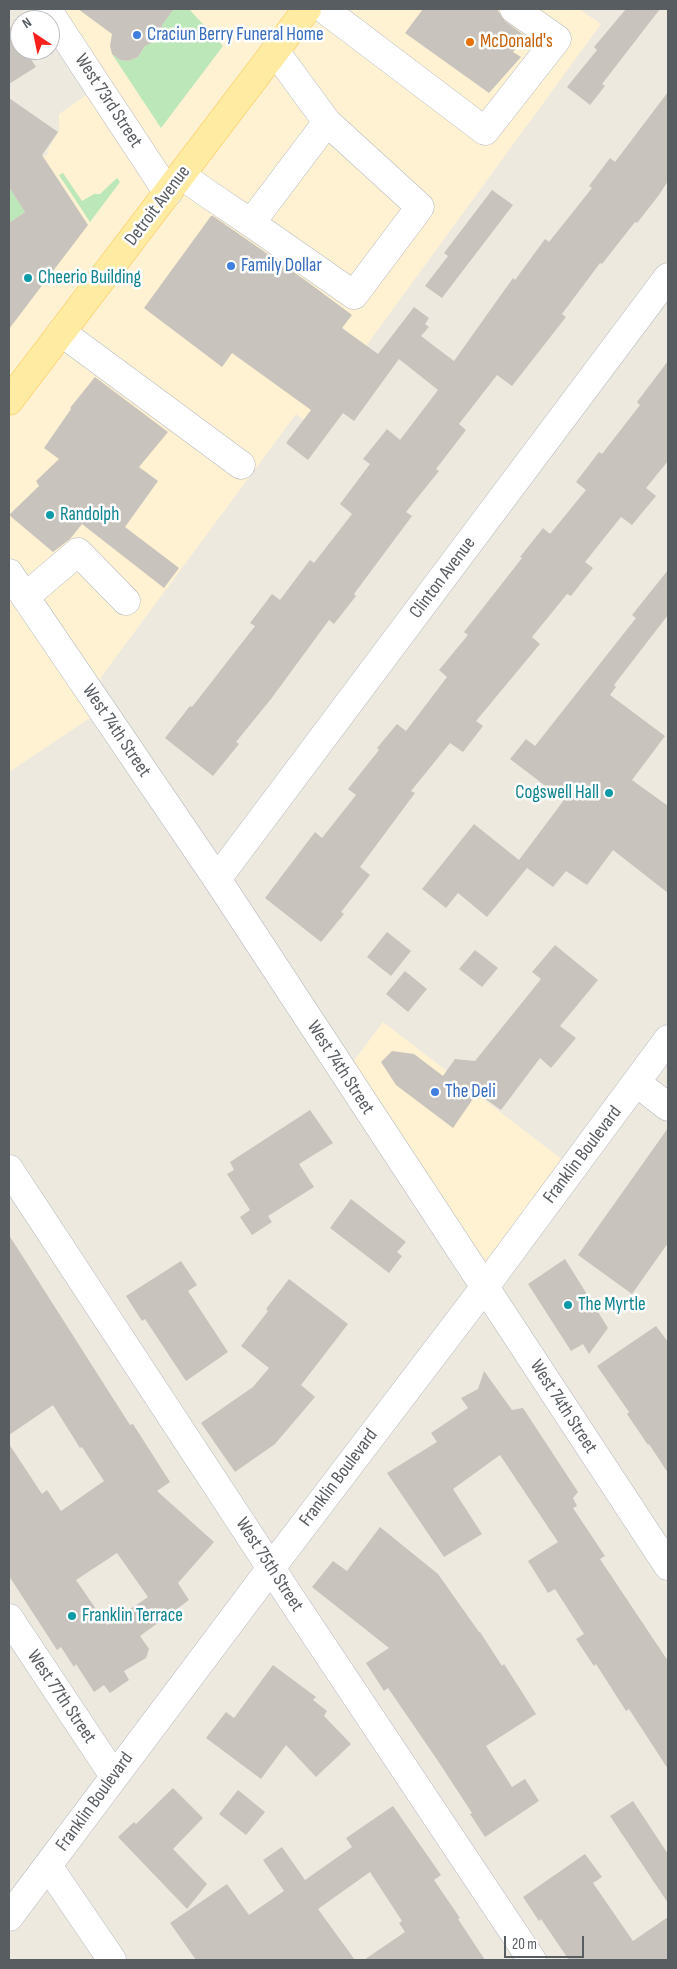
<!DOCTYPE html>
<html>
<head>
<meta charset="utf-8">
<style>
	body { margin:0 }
	#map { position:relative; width:677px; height:1969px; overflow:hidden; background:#ede9df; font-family:"Sofia Sans Condensed",sans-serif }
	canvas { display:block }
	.frame { position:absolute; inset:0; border:10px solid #585d62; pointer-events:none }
	.north { position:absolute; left:10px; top:10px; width:50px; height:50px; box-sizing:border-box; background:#fff; border:1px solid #bcbec0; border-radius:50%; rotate:326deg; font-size:14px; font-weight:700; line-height:20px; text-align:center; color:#585d62 }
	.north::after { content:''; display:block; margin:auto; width:18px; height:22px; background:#f7201b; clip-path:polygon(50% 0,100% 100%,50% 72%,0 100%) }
	.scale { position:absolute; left:504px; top:1936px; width:80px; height:22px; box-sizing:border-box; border:2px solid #585d62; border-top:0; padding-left:6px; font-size:15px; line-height:18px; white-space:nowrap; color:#585d62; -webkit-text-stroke:4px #fff; paint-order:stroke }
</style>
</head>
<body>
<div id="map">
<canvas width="677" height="1969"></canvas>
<div class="frame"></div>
<div class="north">N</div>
<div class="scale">20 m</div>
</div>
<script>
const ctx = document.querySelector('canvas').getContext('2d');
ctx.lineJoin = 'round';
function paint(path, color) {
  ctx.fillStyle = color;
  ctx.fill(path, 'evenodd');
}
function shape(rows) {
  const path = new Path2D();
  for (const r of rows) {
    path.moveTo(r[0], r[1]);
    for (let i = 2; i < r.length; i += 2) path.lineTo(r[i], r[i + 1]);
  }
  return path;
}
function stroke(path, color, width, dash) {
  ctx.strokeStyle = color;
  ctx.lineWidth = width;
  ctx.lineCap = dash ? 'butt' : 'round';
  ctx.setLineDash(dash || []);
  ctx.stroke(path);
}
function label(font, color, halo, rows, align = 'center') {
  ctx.font = font + ' "Sofia Sans Condensed",sans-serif';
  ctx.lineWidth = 5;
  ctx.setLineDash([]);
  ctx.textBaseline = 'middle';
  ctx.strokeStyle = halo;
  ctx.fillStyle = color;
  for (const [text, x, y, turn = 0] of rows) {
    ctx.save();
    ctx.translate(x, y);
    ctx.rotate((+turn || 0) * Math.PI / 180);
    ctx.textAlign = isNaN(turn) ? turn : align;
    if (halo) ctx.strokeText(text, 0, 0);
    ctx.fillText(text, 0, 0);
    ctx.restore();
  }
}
paint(shape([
	[47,9,579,9,601,24,309,424,296,414,90,692,102,710,9,772,9,179,48,154,47,151,59,131,59,114,98,87],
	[383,1022,573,1168,484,1288,344,1074]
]), '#fff2d2');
paint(shape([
	[174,9,189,9,223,46,161,128,112,54,120,60,128,61,138,57,147,43,155,43,162,34,161,26],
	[63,173,82,201,94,194,100,194,117,178,120,182,90,222,59,175],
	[9,187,25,212,9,223]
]), '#bbe7b9');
paint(shape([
	[78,9,174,9,162,25,163,33,157,40,145,46,138,57,128,61,120,60,112,54,110,46,112,34],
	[423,9,497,9,505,21,525,36,513,52,521,57,489,93,405,33],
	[626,9,660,9,602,84,605,86,590,105,567,87,597,50,594,47],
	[9,25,20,42,20,50,25,50,36,67,9,84],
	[668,92,668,181,659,195,637,223,635,222,602,264,600,263,562,314,566,317,512,386,497,375,459,424,466,430,436,469,439,471,406,512,412,516,354,594,356,596,334,624,329,620,271,699,236,742,239,744,213,776,165,738,190,706,192,707,255,626,250,623,272,594,280,600,310,560,314,563,352,514,340,504,370,464,363,459,387,429,400,440,438,390,399,359,354,421,343,413,308,460,286,443,311,410,232,353,222,367,144,308,211,216,213,216,305,280,352,315,342,328,378,354,414,307,429,318,425,324,429,327,421,336,454,361,513,278,515,280,545,239,549,242,592,188,589,186,610,158,615,162],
	[9,98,58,132,42,155,88,225,9,329,9,223,25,212,9,187],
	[492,190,513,205,442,298,425,286,448,256,444,253],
	[668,361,668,461,646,488,656,496,632,525,621,517,585,562,593,568,571,596,567,594,532,637,540,644,476,721,483,726,463,752,450,743,411,791,415,793,360,867,370,875,341,912,344,914,321,942,265,898,315,832,322,838,356,795,348,789,379,750,377,748,397,724,406,731,447,677,439,670,468,635,464,632,522,558,520,557,543,528,550,534,586,490,576,482,599,452,602,454,640,405,637,402],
	[95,377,168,432,139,467,158,481,125,527,179,568,164,588,82,524,70,539,53,552,9,515,39,486,36,481,59,459,44,448,71,409,70,408],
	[668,570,668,615,614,685,616,687,610,695,665,736,632,780,668,806,668,893,613,850,587,885,566,871,553,887,527,868,487,917,458,893,446,908,422,889,474,824,519,860,564,800,510,759,526,739,535,746,636,618,632,615],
	[387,932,411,951,391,976,367,957],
	[555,945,598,980,560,1026,576,1038,551,1068,540,1058,501,1110,477,1093,453,1128,396,1085,381,1062,392,1051,414,1054,443,1076,455,1059,475,1061,541,979,532,972],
	[475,950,498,968,482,987,459,969],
	[405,971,427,989,408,1012,386,994],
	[310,1110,333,1143,299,1164,314,1187,268,1216,272,1222,252,1235,240,1217,250,1210,227,1174,234,1170,230,1162],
	[668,1128,668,1243,632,1294,578,1255],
	[351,1199,406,1242,397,1252,402,1256,389,1273,330,1228],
	[9,1235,130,1425,133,1424,170,1482,157,1491,214,1542,178,1583,189,1600,140,1636,149,1649,146,1658,124,1671,129,1680,110,1693,104,1685,94,1692,76,1664,74,1667,61,1647,57,1650,9,1576,9,1444,42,1494,47,1490,61,1511,104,1481,82,1447,80,1448,53,1405,9,1435],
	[117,1553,148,1597,107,1625,76,1580],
	[565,1259,608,1328,589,1354,583,1344,571,1351,528,1284],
	[181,1261,197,1285,188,1291,228,1352,186,1381,145,1319,142,1321,126,1296],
	[289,1279,348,1324,301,1385,315,1397,275,1444,235,1472,201,1423,253,1387,269,1368,241,1346,268,1311,266,1309],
	[656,1326,668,1342,668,1473,649,1444,648,1445,627,1414,629,1412,597,1366],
	[484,1371,512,1410,523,1408,578,1492,573,1498,577,1506,573,1508,605,1556,600,1559,668,1661,668,1769,629,1709,626,1711,596,1664,594,1666,576,1639,584,1634,555,1589,548,1593,528,1561,558,1542,500,1455,453,1489,482,1534,444,1557,387,1473,437,1442,431,1433,468,1408,461,1398,478,1389],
	[380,1527,438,1574,479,1632,480,1632,502,1666,504,1664,536,1714,486,1746,512,1787,525,1779,539,1801,485,1837,470,1814,472,1813,438,1761,388,1688,384,1691,366,1663,389,1648,312,1587,333,1561,347,1571],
	[273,1665,316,1697,313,1700,327,1711,324,1716,351,1744,316,1777,286,1745,261,1779,206,1738,226,1712,234,1718],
	[173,1788,203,1818,173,1849,207,1884,187,1909,118,1837,134,1822,136,1824],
	[238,1790,265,1812,246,1835,219,1814],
	[633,1801,668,1854,668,1903,610,1816],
	[393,1806,441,1875,434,1880,460,1918,458,1919,485,1960,364,1960,405,1932,399,1923,402,1921,370,1872,318,1909,355,1960,196,1960,170,1923,227,1884,249,1915,284,1891,263,1860,282,1847,305,1880,352,1847,346,1838],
	[585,1854,602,1877,593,1883,633,1941,668,1917,668,1960,569,1960,541,1919,539,1921,523,1897]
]), '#c8c3bc');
const minor = shape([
	[47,9,168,193],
	[324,9,485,131,557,39,514,9],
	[275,51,327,122],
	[181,175,208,194,251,223,354,295,420,207,327,122,251,223],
	[61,332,241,465],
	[9,573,217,879,668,1566],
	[25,597,78,552,126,601],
	[217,879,668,277],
	[637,1083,668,1107],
	[9,1169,288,1594,532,1960],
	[9,1618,114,1776],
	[48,1866,112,1960],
	[9,1917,271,1568,484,1288,668,1039]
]);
const major = shape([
	[9,401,307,9]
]);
stroke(minor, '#b5b9be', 29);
stroke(major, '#fdc148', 29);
stroke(minor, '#fff', 28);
stroke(major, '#ffeba2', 28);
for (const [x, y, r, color] of [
	[137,35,5,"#3f7fe0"],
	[470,42,5,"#e8710a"],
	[231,266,5,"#3f7fe0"],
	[28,278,5,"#0f9aa8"],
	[50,515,5,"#0f9aa8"],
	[609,793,5,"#0f9aa8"],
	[435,1092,5,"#3f7fe0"],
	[568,1305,5,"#0f9aa8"],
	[72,1616,5,"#0f9aa8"]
]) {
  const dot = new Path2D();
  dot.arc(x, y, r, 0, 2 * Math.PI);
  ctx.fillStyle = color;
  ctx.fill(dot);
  stroke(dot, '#fff', 2);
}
label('19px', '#366cbe', '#fff', [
	["Craciun Berry Funeral Home",147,35],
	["Family Dollar",241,266],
	["The Deli",445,1092]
], 'left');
label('19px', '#c56008', '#fff', [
	["McDonald's",480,42]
], 'left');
label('19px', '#585d62', '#fff', [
	["West 73rd Street",108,101,57],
	["Detroit Avenue",158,206,-53],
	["Clinton Avenue",443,578,-53],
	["West 74th Street",116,731,56],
	["West 74th Street",340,1068,57],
	["Franklin Boulevard",583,1155,-53],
	["West 74th Street",563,1407,57],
	["Franklin Boulevard",339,1478,-53],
	["West 75th Street",269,1565,57],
	["West 77th Street",61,1697,56],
	["Franklin Boulevard",95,1802,-54]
]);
label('19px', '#0d838f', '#fff', [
	["Cheerio Building",38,278],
	["Randolph",60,515],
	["Cogswell Hall",599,793,"right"],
	["The Myrtle",578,1305],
	["Franklin Terrace",82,1616]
], 'left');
</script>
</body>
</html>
